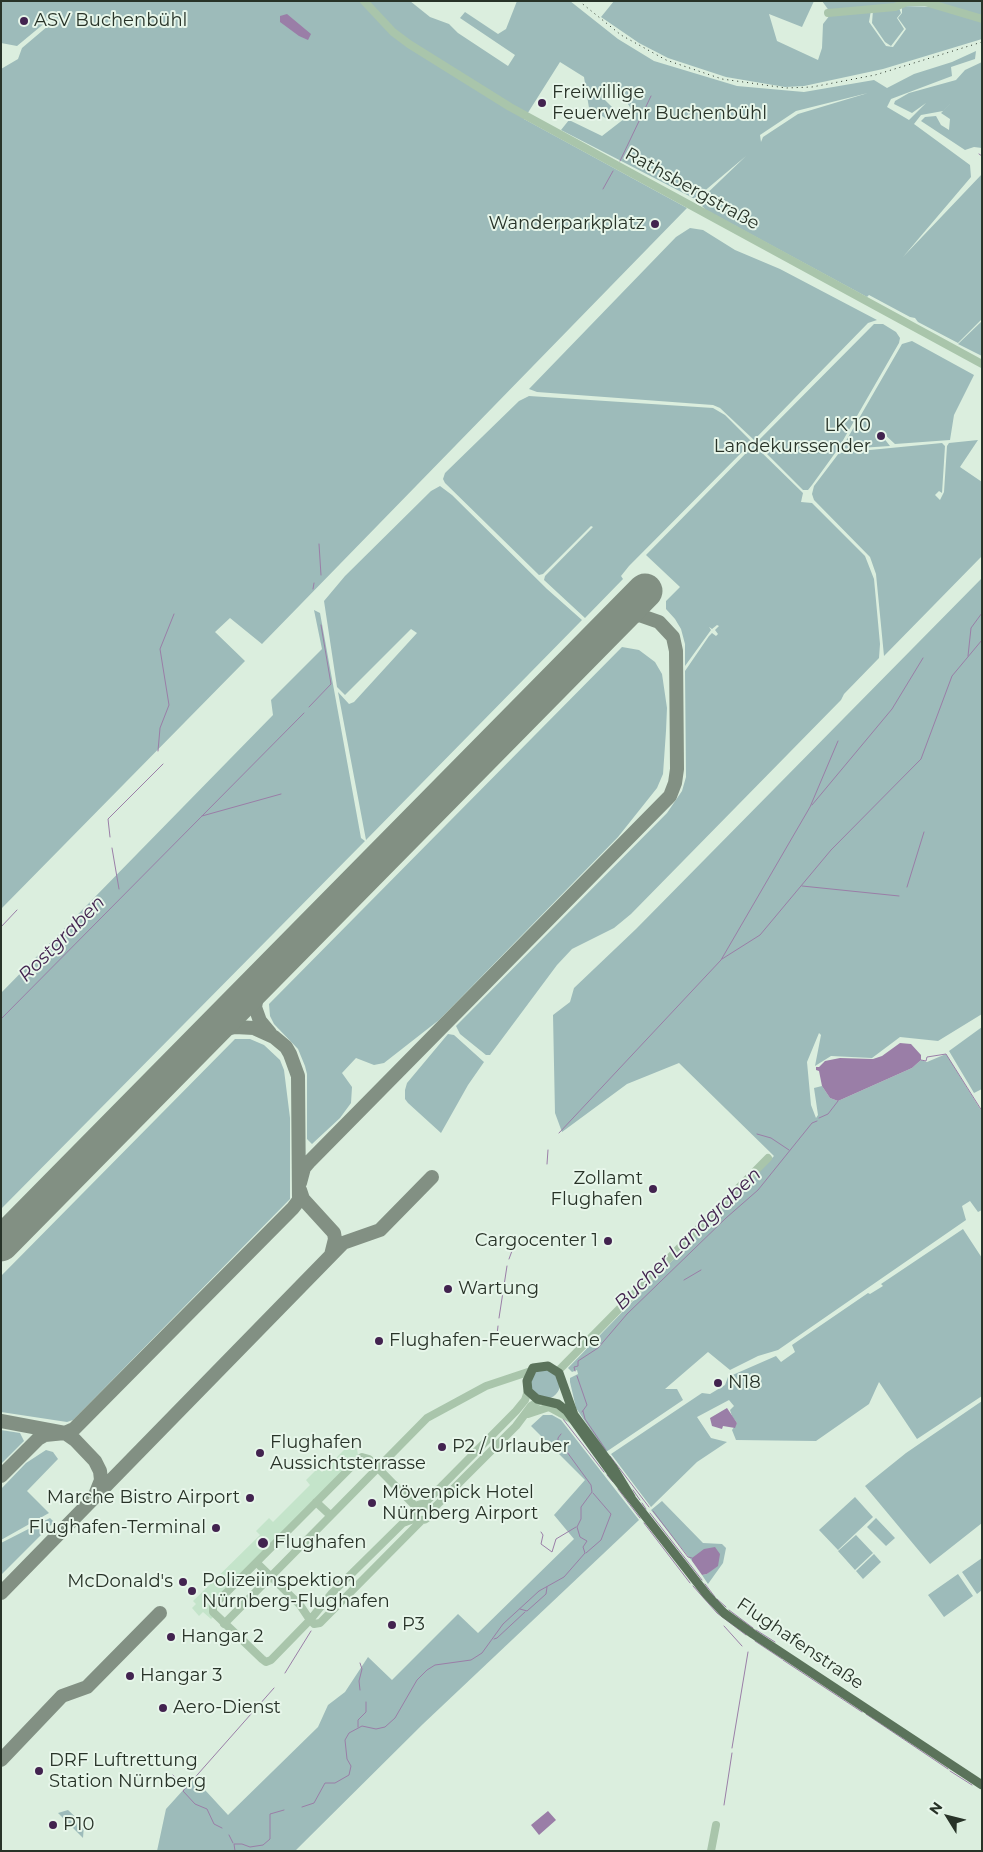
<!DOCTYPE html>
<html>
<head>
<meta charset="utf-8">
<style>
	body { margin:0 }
	#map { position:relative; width:983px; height:1852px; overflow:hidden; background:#dbeede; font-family:Montserrat,sans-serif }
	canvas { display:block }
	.frame { position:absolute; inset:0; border:2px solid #283328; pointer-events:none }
	.north { position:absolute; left:923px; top:1792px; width:50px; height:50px; -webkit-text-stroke:4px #e7f6ea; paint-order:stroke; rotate:306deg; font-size:14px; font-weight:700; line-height:20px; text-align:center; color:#283328 }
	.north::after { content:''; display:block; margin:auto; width:18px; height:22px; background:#283328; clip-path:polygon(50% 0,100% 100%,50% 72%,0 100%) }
</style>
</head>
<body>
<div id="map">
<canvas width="983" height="1852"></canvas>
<div class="frame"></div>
<div class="north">N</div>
</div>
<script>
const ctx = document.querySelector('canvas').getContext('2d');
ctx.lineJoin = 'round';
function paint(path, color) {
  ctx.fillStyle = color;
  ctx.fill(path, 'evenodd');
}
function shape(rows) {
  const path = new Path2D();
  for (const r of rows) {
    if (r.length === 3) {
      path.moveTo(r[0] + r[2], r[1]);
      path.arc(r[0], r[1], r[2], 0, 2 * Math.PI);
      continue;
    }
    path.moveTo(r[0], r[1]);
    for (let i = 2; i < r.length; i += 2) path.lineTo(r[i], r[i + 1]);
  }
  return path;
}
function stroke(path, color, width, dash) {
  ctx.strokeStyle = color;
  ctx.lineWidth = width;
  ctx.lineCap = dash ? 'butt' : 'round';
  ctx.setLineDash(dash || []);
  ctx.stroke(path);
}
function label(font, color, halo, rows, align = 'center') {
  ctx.font = font + ' Montserrat,sans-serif';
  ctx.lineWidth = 4;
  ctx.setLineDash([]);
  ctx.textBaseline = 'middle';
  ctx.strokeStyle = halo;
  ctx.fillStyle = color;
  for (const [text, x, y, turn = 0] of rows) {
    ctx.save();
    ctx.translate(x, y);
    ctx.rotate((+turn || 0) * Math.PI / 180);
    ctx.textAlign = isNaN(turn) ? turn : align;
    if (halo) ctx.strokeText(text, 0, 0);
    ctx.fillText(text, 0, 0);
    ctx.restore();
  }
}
paint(shape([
	[1,1,410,1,430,17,449,24,458,33,508,66,515,55,460,18,465,12,498,34,506,29,517,1,570,1,618,39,654,61,737,86,804,92,874,80,887,88,914,74,952,62,976,51,975,59,951,67,952,76,891,99,887,107,909,120,926,103,912,113,894,104,895,101,909,93,956,80,965,70,982,62,982,148,974,147,965,150,921,121,925,117,936,116,941,125,949,130,950,119,941,113,951,103,943,111,921,115,914,124,970,165,971,177,903,257,982,174,982,319,958,343,918,322,915,318,910,317,869,295,867,297,706,210,698,202,746,156,695,199,561,130,569,120,602,136,633,112,623,96,609,88,604,99,616,111,607,119,589,108,584,77,560,62,524,119,687,208,262,644,230,618,215,632,245,661,1,909,1,69,18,59,22,48,55,20,63,24,52,17,17,46,1,43],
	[868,93,798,114,763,137,761,142,760,135,796,111],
	[614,1,814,1,802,27,769,14,777,41,818,60,822,48,823,24,830,15,871,10,869,22,886,46,893,47,906,29,898,18,902,13,902,6,936,7,982,21,982,39,883,69,804,86,785,87,726,77,668,58,639,43,601,17],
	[822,1,906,1,897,5,830,12],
	[924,1,982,1,982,16],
	[899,8,901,13,897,18,904,29,891,46,885,42,872,23,873,10],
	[690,228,703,230,735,250,780,269,877,320,868,323,754,440,720,408,713,405,537,392,529,389,676,237],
	[982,321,982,356,958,344],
	[874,324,883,324,896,332,900,338,899,343,838,449,812,485,808,490,803,490,756,443],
	[912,341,974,375,954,415,950,440,895,444,882,432,878,436,883,437,890,446,844,449,843,446,902,344],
	[529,396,713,408,725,415,752,442,629,566,621,576,623,579,585,618,544,580,545,576,593,527,591,526,543,574,539,575,445,483,443,479,445,473,519,401],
	[978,440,960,467,982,482,982,556,884,656,876,574,870,557,814,500,812,494,814,486,839,453,942,443,945,446,942,493,939,491,935,495,940,500,944,492,947,446,949,443],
	[754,445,803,493,801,502,812,503,865,556,874,579,880,644,879,658,844,694,841,700,631,914,614,928,572,949,557,965,490,1055,486,1055,460,1034,456,1026,667,813,682,791,686,777,685,671,709,636,712,633,716,636,718,634,715,630,719,626,717,625,712,629,709,627,711,630,685,666,685,644,681,629,675,619,666,609,666,601,680,587,646,555],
	[440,486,452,495,547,589,582,620,366,840,338,692,349,704,354,702,417,633,411,629,345,695,337,687,324,601,345,576,431,491],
	[982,578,982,1014,938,1041,900,1037,872,1058,831,1056,815,1066,821,1035,819,1033,807,1062,811,1105,816,1118,818,1115,814,1088,822,1086,830,1098,838,1101,912,1068,921,1060,927,1062,946,1054,982,1112,982,1210,978,1212,970,1201,962,1206,966,1220,778,1350,758,1356,730,1370,708,1352,665,1389,677,1389,683,1400,606,1452,576,1408,570,1382,570,1378,578,1374,577,1370,572,1372,568,1368,774,1156,679,1063,627,1084,562,1132,555,1113,553,1015,570,1002,574,988,636,929],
	[314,610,320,613,361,838,365,841,1,1209,1,993,273,715,271,700,322,649],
	[622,647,639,650,655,662,662,674,667,708,666,731,663,774,657,788,618,837,439,1020,384,1063,374,1065,356,1058,342,1073,352,1087,351,1103,340,1118,312,1144,307,1139,307,1074,305,1066,298,1049,274,1024,270,1016,269,1004],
	[982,1027,982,1089,974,1093,949,1051],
	[448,1034,454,1035,484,1062,468,1085,441,1133,408,1103,405,1099,405,1090,407,1083],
	[235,1039,250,1039,264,1045,280,1060,284,1070,290,1118,290,1199,73,1420,67,1422,1,1412,1,1276],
	[963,1229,982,1258,982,1396,917,1439,879,1382,869,1404,816,1441,736,1440,732,1430,737,1423,732,1416,730,1410,734,1406,729,1400,697,1417,711,1438,727,1442,697,1462,651,1507,611,1454,702,1393,710,1394,725,1385,728,1377,776,1356,781,1362,795,1352,792,1345,868,1293,870,1294,883,1286,881,1284],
	[545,1384,15],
	[982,1401,982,1523,930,1564,865,1486,906,1453],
	[543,1415,552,1415,561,1420,639,1520,423,1724,295,1851,157,1851,166,1809,194,1778,228,1815,318,1727,328,1705,345,1692,368,1657,392,1680,458,1614,478,1633,574,1539,554,1515,585,1480,531,1426],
	[1,1430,20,1433,24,1441,1,1464],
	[46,1450,53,1452,58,1459,27,1491,49,1513,1,1540,1,1489,26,1463],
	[855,1497,873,1517,838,1550,819,1530],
	[662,1501,703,1543,722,1544,726,1548,723,1563,708,1584,702,1575,707,1574,716,1566,692,1558,692,1561,651,1510],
	[50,1518,54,1522,1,1575,1,1543],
	[876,1518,895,1538,886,1546,867,1527],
	[856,1535,873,1553,855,1570,838,1551],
	[874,1554,881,1562,863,1579,856,1571],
	[982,1558,982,1590,977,1594,962,1572],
	[958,1574,973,1596,944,1617,928,1595],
	[68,1810,84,1825,83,1838,58,1813]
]), '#9dbbba');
paint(shape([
	[351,1443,357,1449,358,1455,211,1607,213,1617,211,1619,203,1612,199,1616,192,1608,196,1604,193,1601,260,1535,256,1531,269,1518,273,1522,310,1485,306,1480,318,1468,322,1472]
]), '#c4e4ca');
paint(shape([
	[287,14,311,34,308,40,299,36,280,22,280,16],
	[900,1043,911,1044,921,1055,921,1060,912,1068,838,1101,830,1098,822,1086,819,1071,816,1070,816,1067,819,1067,825,1061,840,1058,873,1059,882,1056],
	[727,1408,737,1423,735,1428,723,1426,722,1429,712,1426,710,1418],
	[715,1547,720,1554,718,1566,707,1574,702,1575,692,1561,692,1558,704,1549],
	[548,1811,556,1820,539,1835,531,1825]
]), '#9a7ea7');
stroke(shape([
	[979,154,982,156],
	[620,161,651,96],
	[603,189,613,171],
	[319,544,321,575],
	[313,589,314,583],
	[968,656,971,628,982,613],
	[309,707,331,684,321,625],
	[158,751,160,728,169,705,160,649,174,614],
	[812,805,892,709,923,658],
	[202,816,281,794],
	[110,837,108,819,163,764],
	[112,848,119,889],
	[802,886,899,896],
	[907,887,924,832],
	[1,927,17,910],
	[722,959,760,935,831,850,921,759,952,676,982,640],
	[1,1019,304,713],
	[921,1060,926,1061,927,1057,946,1054,982,1111],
	[819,1118,828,1114,838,1101],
	[559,1133,721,960,810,807,838,741],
	[757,1134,771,1138,789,1150],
	[547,1164,548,1150],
	[509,1259,516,1240],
	[684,1280,701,1270],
	[499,1318,507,1266],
	[497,1335,498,1326],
	[575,1371,574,1367,578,1366,578,1361,598,1348,627,1314,726,1218,758,1190,812,1123,817,1121],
	[577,1376,587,1405,582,1412],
	[583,1411,585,1419,606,1450],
	[563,1419,604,1472],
	[610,1456,649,1507],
	[607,1475,613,1482],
	[618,1489,640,1518],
	[633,1490,640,1500],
	[642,1503,646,1509],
	[653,1511,688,1557,692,1558],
	[650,1513,702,1580],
	[644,1523,690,1583],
	[541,1532,543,1535,541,1544,552,1552,556,1539,576,1527],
	[586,1553,601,1540,611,1514,593,1493],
	[705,1584,715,1597],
	[693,1586,717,1613,746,1635],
	[717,1599,726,1607],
	[520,1609,527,1611,546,1594,547,1587],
	[729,1610,753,1628],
	[724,1626,742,1646],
	[756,1630,775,1642],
	[494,1639,497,1638,525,1612],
	[755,1641,782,1659],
	[783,1660,862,1712],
	[360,1663,362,1669,359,1681,360,1690],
	[285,1673,311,1631],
	[866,1714,948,1769],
	[358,1727,358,1720,366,1712,366,1702],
	[732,1748,748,1652],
	[950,1771,972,1785],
	[173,1775,185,1787],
	[724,1805,732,1753],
	[302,1807,314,1803,325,1783,335,1783,349,1775,351,1766,347,1759,345,1740,349,1733,362,1726,376,1729,385,1727,395,1718,417,1680,427,1670,435,1665,471,1660,482,1653,503,1624,539,1591,564,1577,585,1553,583,1547,587,1541,580,1537,577,1527,581,1519,581,1507,592,1492,591,1485,567,1452,558,1446,558,1438,561,1434],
	[222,1828,214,1824,207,1809,195,1804,183,1791,274,1688],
	[229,1835,233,1843],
	[235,1851,234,1844,242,1844,250,1847,263,1845,270,1839,270,1814,284,1810]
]), '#9a7ea7', 1);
stroke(shape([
	[267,974,259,986,255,1007,260,1021,270,1033],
	[300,1183,304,1168,310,1161,670,796,675,783,677,769,676,651,673,637,659,622,639,615,617,621,603,633],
	[300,1190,303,1199,334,1233,335,1239,331,1255],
	[1,1421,65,1433,75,1440,95,1461,100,1471,101,1480,95,1495],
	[1,1476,38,1439,45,1435,65,1433,74,1429,293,1208,299,1200,298,1076,290,1054,286,1047,274,1037,254,1028,235,1027,218,1031,203,1039],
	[1,1593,343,1243,380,1230,432,1177],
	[1,1760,62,1696,87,1687,160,1613]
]), '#829083', 14);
stroke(shape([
	[1,1244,645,591]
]), '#829083', 35);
stroke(shape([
	[364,1,393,32,409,44,510,107,982,364],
	[828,13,895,7,907,2,925,2,982,19],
	[558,1371,768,1158],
	[528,1414,549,1407,571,1419],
	[316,1502,330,1515],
	[422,1512,8],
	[424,1504,516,1411,525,1400,528,1391],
	[431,1511,516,1426,531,1406,541,1400],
	[416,1518,403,1523,332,1593,310,1620,271,1660,266,1662,262,1659,213,1612,213,1606,358,1460,362,1457,369,1459,416,1507],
	[257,1563,300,1605,310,1620,314,1624,320,1623,421,1521],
	[224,1624,427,1418,486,1386,531,1371],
	[711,1851,716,1825]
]), '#a9c5ab', 8);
stroke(shape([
	[631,1497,614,1469,574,1415,559,1373,548,1366,533,1368,527,1381,528,1391,537,1399,558,1404,567,1411,613,1475,707,1595,724,1613,753,1634,982,1785]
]), '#5b735b', 9);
stroke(shape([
	[579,1,621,35,666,60,722,79,786,88,812,87,875,75,982,42]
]), '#283328', 1, [1, 4]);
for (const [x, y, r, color] of [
	[24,21,5,"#42234f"],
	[542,103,5,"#42234f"],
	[655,224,5,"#42234f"],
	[881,436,5,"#42234f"],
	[653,1189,5,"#42234f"],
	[608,1241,5,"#42234f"],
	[448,1289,5,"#42234f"],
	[379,1341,5,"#42234f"],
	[718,1383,5,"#42234f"],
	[442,1447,5,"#42234f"],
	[260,1453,5,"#42234f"],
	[250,1498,5,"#42234f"],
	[372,1503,5,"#42234f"],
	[216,1528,5,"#42234f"],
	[263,1543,6,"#42234f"],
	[183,1582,5,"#42234f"],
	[192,1591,5,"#42234f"],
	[392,1625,5,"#42234f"],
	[171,1637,5,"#42234f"],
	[130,1676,5,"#42234f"],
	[163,1708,5,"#42234f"],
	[39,1771,5,"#42234f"],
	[53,1825,5,"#42234f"]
]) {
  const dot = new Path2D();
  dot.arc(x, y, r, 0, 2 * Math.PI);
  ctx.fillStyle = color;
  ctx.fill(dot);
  stroke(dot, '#e7f6ea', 2);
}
label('18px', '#283328', '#e7f6ea', [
	["ASV Buchenbühl",34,21],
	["Freiwillige",552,93],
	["Feuerwehr Buchenbühl",552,114],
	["Wanderparkplatz",645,224,"right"],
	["LK 10",871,426,"right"],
	["Landekurssender",871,447,"right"],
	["Zollamt",643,1179,"right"],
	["Flughafen",643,1200,"right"],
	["Cargocenter 1",598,1241,"right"],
	["Wartung",458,1289],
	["Flughafen-Feuerwache",389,1341],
	["N18",728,1383],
	["Flughafen",270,1443],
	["Aussichtsterrasse",270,1464],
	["P2 / Urlauber",452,1447],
	["Mövenpick Hotel",382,1493],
	["Nürnberg Airport",382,1514],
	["Marche Bistro Airport",240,1498,"right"],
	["Flughafen-Terminal",206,1528,"right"],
	["Flughafen",274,1543],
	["Polizeiinspektion",202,1581],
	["Nürnberg-Flughafen",202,1602],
	["McDonald's",173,1582,"right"],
	["P3",402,1625],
	["Hangar 2",181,1637],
	["Hangar 3",140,1676],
	["Aero-Dienst",173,1708],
	["DRF Luftrettung",49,1761],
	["Station Nürnberg",49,1782],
	["P10",63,1825]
], 'left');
label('18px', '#283328', '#e7f6ea', [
	["Rathsbergstraße",692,189,29],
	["Flughafenstraße",800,1644,34]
]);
label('italic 19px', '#42234f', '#e7f6ea', [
	["Rostgraben",62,939,-45],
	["Bucher Landgraben",688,1239,-44]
]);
</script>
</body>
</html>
